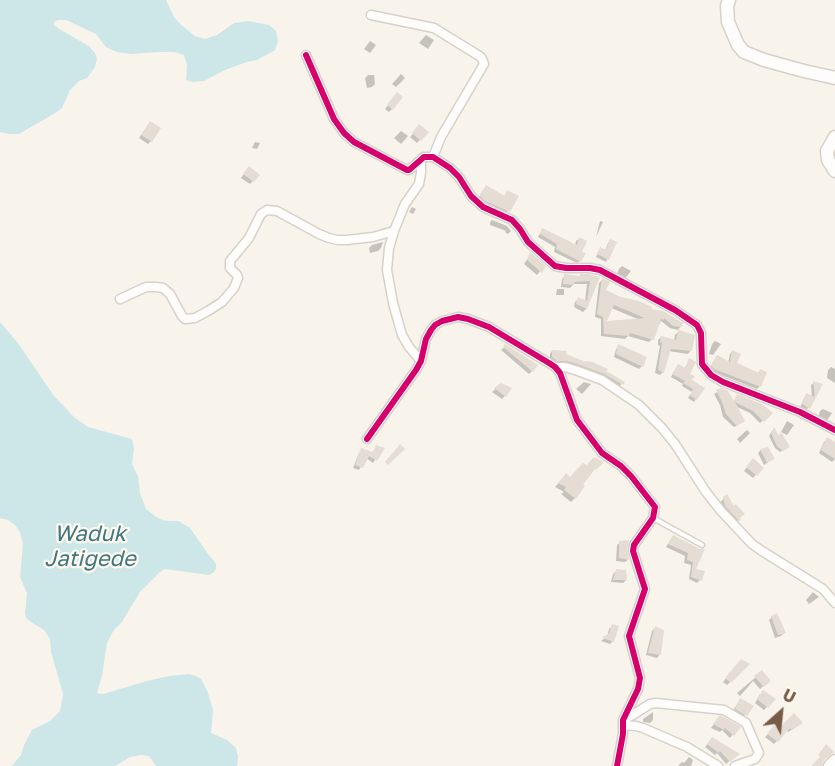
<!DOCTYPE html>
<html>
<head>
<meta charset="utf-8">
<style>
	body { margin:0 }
	#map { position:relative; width:835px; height:766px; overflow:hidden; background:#f8f4ec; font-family:"Golos Text",sans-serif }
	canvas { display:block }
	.north { position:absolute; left:751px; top:682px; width:60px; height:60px; -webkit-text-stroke:4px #fff9ee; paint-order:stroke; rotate:27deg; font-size:16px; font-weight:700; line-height:24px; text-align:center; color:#785c4a }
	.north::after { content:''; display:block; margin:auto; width:21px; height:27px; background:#785c4a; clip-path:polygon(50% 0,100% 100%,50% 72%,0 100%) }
</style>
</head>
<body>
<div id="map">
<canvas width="835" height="766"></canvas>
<div class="north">U</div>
</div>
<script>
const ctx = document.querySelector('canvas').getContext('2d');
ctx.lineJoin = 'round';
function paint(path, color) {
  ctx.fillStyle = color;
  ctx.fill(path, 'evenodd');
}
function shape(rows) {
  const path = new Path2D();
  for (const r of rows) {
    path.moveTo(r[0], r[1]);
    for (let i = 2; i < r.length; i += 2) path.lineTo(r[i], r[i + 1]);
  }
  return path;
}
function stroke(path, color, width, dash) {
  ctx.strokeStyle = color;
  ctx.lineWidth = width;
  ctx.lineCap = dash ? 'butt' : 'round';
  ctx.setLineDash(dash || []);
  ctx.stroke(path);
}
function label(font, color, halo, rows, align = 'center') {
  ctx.font = font + ' "Golos Text",sans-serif';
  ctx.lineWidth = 4.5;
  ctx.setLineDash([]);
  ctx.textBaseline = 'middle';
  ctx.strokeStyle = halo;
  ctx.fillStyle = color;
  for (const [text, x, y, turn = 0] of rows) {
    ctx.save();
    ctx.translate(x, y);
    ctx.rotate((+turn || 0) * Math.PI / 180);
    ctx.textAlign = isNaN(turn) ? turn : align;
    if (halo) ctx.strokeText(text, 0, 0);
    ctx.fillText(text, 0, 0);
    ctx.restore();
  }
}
paint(shape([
	[0,0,166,0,174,17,180,24,195,36,205,39,217,35,234,23,248,21,269,25,276,31,278,41,275,50,257,60,247,62,225,70,204,81,192,82,186,80,187,65,184,55,174,52,159,52,131,54,117,52,106,47,96,34,66,20,58,20,54,22,54,25,59,29,89,46,95,53,97,59,95,67,87,78,79,81,70,90,62,108,57,112,19,134,9,134,0,132],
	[0,322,18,343,54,396,75,418,88,427,132,439,134,448,132,464,138,476,140,493,146,509,155,516,162,520,170,521,178,521,190,528,206,551,216,564,216,569,213,573,209,575,165,569,160,572,140,592,122,622,114,630,110,637,107,643,102,676,97,693,103,694,147,681,169,676,189,674,196,676,201,679,207,690,213,710,211,733,227,740,236,748,238,757,237,766,156,766,149,756,141,755,130,757,115,766,12,766,21,755,24,745,32,730,50,721,60,711,63,694,51,652,50,639,44,630,31,622,26,618,25,613,27,593,20,577,23,544,20,532,15,525,8,520,0,518]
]), '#cde6e8');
paint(shape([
	[426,35,434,40,428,49,419,43],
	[370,41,376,45,370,53,364,49],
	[401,74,405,78,396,87,392,84],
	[368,75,374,75,375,84,372,87,367,88,365,78],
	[394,97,392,109,389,112,385,109],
	[147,126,151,141,148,144,139,138],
	[420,126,427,132,417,143,410,137],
	[401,131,408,136,401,144,394,138],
	[255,142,260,143,257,149,252,148],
	[246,171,253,181,250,184,241,178],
	[483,190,504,197,507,192,508,211,505,214,482,203,478,199],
	[412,207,416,209,413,214,409,212],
	[492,220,507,226,511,231,508,234,505,232,506,231,490,225,490,222],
	[600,221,603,222,596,237],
	[542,230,575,246,576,241,579,239,580,261,577,263,554,252,555,247,538,237],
	[610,240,615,243,606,262,596,257,600,249,605,251,608,243],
	[383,242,381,248,378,251,370,253,369,248,372,245],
	[530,255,544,267,537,275,524,264],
	[622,266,631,271,624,280,616,276,619,269],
	[565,276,598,278,586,309,583,312,574,307,575,302,578,299,585,302,587,284,574,284,570,288,561,287,562,279],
	[602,280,604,291,649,310,681,326,678,330,670,328,661,321,652,339,649,342,628,336,625,339,601,336,601,319,595,317,599,283],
	[611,308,640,320,605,323],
	[557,289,564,289,564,295,556,295],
	[678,332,691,350,688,354,668,351,663,372,660,375,655,373,660,346,658,345,658,340,661,337,674,341,675,335],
	[715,341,721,344,713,355,709,354,712,344],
	[506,346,532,371,529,374,501,350],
	[619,346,642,366,639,369,614,357,616,349],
	[552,351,604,371,623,382,619,387,563,363,554,363,550,360,550,354],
	[732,351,735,364,757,374,760,371,760,386,757,389,711,371,709,369,717,357,728,363,730,354],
	[690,360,688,374,690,380,703,388,694,402,688,398,692,392,682,386,683,384,671,377,676,368,684,369],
	[831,367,835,369,835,383,827,378,828,370],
	[584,382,591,384,582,394,576,389],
	[814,383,821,385,808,408,805,411,800,408,804,398,807,395,812,398,811,385],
	[501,384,505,396,502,399,492,392],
	[721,390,733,402,737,396,771,413,760,423,750,413,735,406,740,424,734,427,723,417,720,405,714,394],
	[823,409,832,413,826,422,818,419,820,411],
	[787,421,794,425,787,435,781,432],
	[747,430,750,433,740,443,737,439],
	[772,431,778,437,781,434,785,449,780,452,775,448,769,436],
	[827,439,835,444,835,459,832,462,819,453,824,442],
	[376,447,382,449,373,463,366,458,359,470,353,468,359,453,362,450,372,453],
	[761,450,773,459,764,465,758,453],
	[750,463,762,468,753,478,744,471],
	[590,473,575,498,571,502,561,494,564,492,555,487,562,479,570,479],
	[727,496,739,520,736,522,723,508,721,501],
	[671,539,700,550,694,570,700,580,697,583,689,579,691,565,684,563,685,556,666,547],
	[620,542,625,551,628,560,625,562,616,561,617,545],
	[616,571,626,580,623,583,611,582,613,574],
	[813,592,819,597,809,604,806,600],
	[772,617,784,633,781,636,775,638,769,620],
	[612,626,613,641,610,644,601,641,607,637,609,629],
	[655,628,660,654,657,658,646,655,652,631],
	[738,664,748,665,727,685,723,682],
	[762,672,769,681,760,689,753,681,740,696,737,693],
	[760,694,774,699,764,710,755,703],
	[740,700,745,715,742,718,732,712],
	[653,712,653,720,650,723,643,722,643,719],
	[716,721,738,728,730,738,722,730,720,732,711,728],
	[798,726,788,732,787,730,774,744,765,737,774,728,778,731],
	[709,742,737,754,726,764,717,753,715,755,705,747],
	[689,757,693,760,691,766,678,766,682,762,684,763]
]), '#0003');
paint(shape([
	[397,92,403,97,393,110,387,105],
	[150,121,161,128,152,142,141,135],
	[419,124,429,132,421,141,412,133],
	[249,166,260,175,254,182,243,174],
	[486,185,505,196,507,190,519,196,510,212,485,201,480,196],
	[542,228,577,245,579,237,587,241,582,252,586,253,581,262,556,249,557,244,540,234],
	[610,239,617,242,609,260,597,254,600,247,606,250],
	[530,252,546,266,542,273,527,260],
	[564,274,580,276,580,274,589,274,600,277,587,309,576,304,578,297,587,301,590,281,574,282,574,285,563,284],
	[602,278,610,282,606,290,621,297,639,301,652,307,651,309,663,311,683,323,682,327,673,326,664,318,664,320,661,319,654,340,630,333,629,336,604,334,603,317,597,314],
	[614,305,645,318,607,321],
	[678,330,695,335,692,351,671,349,664,373,658,370,662,343,660,342,661,336,676,340],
	[505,344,538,365,533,372,503,347],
	[618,344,647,357,643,367,616,354],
	[552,350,567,351,566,354,586,362,586,361,592,362,608,369,606,371,625,382,623,385,604,374,580,365,567,361,557,361,552,357],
	[732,350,741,354,737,363,759,373,760,369,767,372,761,387,714,369,711,365,717,355,730,362],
	[689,358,696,362,690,374,695,376,692,380,705,388,697,400,690,395,693,389,683,383,685,381,672,374,678,364,685,368],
	[813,381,823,384,810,409,802,404,806,393,815,397],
	[501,383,512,388,506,397,494,388],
	[721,388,728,391,734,401,737,394,762,404,773,413,764,422,753,411,735,402,745,421,737,426,726,414,722,402,716,390],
	[774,427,779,436,781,432,790,447,783,451,777,446,771,433],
	[827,437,835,442,835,459,821,450],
	[400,444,405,449,388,465,385,462],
	[376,445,385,448,377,461,369,456,363,468,355,465,361,448,373,452],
	[768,447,775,459,767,463,760,449],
	[594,457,604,462,596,470,595,469,583,485,585,486,576,499,564,490,566,487,558,483,566,473,570,477,583,463,587,465],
	[753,458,764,468,757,476,746,467],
	[727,494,734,506,736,504,745,514,740,518,741,520,739,521,725,506,723,497],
	[673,535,700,549,705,549,696,569,705,571,702,581,691,577,693,562,687,560,688,553,668,544],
	[629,540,627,550,629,560,619,558,619,541],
	[616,569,626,570,627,580,613,580],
	[777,613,786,633,778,635,771,616],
	[612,624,619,626,614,642,602,638,609,633],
	[655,626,664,630,661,655,648,653],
	[741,659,750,664,731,683,725,678],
	[762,670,771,681,764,687,754,676],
	[763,690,776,699,768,708,757,699],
	[740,698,754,706,747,716,735,709],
	[794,713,803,723,792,730,790,728,778,742,767,734,774,725,778,729],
	[719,716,722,716,741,727,734,736,725,728,724,730,713,724],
	[712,737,740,754,730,762,720,751,719,753,707,744],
	[826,744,834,752,824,760,822,766,811,766,820,757,818,755]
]), '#e5dcd3');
const lane = shape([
	[653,518,702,545]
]);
const street = shape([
	[371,15,434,28,481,57,483,61,484,64,441,137,433,157],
	[306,55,334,119,344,133,354,142,407,170,409,170,424,157,433,157,450,168,459,177,471,196,483,207,512,220,520,229,528,242,555,266,566,268,590,268,600,270,675,310,697,325,701,333,702,364,711,375,723,382,800,412,835,430],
	[421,160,421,173,419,184,405,204,394,231,389,248,387,270,393,303,402,335,409,347,421,361],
	[120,299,146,287,156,287,163,288,170,294,182,316,185,319,195,318,208,311,222,302,234,288,238,278,237,275,230,268,230,261,249,238,261,214,267,210,277,211,319,234,329,238,338,240,347,240,373,237,394,231],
	[555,367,565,367,578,371,602,380,639,405,662,428,675,444,706,492,721,511,752,544,762,551,823,589,835,603],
	[367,439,416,370,421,361,426,339,431,330,435,325,442,321,458,317,468,319,489,327,549,363,555,367,560,373,577,420,602,453,621,466,631,476,655,507,653,518,634,545,633,551,645,589,629,636,640,678,638,689,623,720,623,734,617,766],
	[623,720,631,716,650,704,656,703,724,710,746,723,759,753,755,759,735,766],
	[623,725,636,726,643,728,687,747,718,766]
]);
const secondary = shape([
	[729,0,727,6,728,22,738,45,744,52,764,60,804,71,835,78],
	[835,137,827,151,828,160,835,171],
	[830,766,835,761]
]);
stroke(lane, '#d7d1ca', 7);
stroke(street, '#d7d1ca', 11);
stroke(secondary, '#d8d0c8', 15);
stroke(lane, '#fefdfc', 4);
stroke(street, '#fefdfc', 8);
stroke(secondary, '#fefdfc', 12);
stroke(shape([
	[306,55,334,119,344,133,354,142,407,170,409,170,424,157,433,157,450,168,459,177,471,196,483,207,512,220,520,229,528,242,555,266,566,268,590,268,600,270,675,310,697,325,701,333,702,364,711,375,723,382,800,412,835,430],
	[367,439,416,370,421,361,426,339,431,330,435,325,442,321,458,317,468,319,489,327,549,363,555,367,560,373,577,420,602,453,621,466,631,476,655,507,653,518,634,545,633,551,645,589,629,636,640,678,638,689,623,720,623,734,617,766]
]), '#d6006c', 6);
label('italic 22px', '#407784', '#fff9ee', [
	["Waduk",90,534],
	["Jatigede",90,559]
]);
</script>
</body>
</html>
